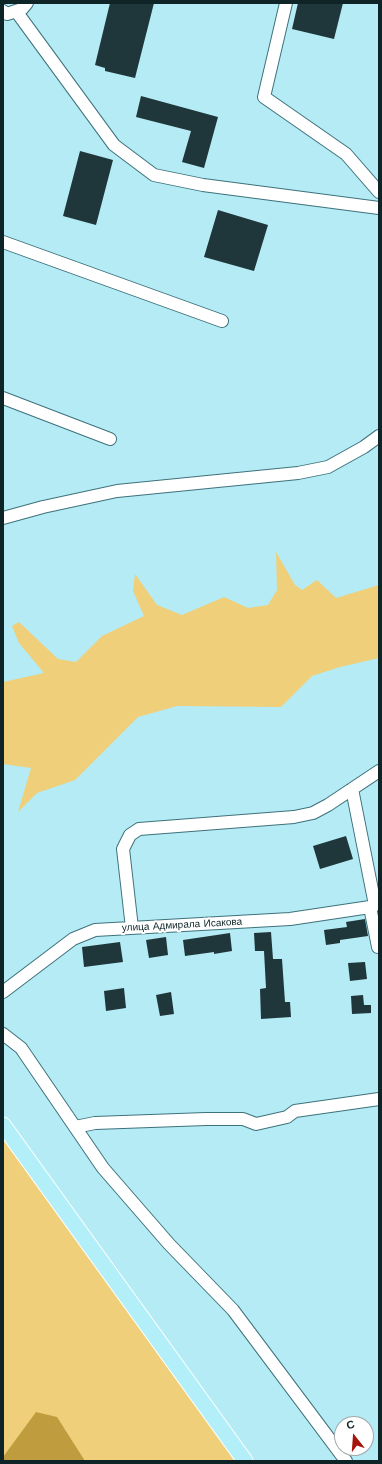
<!DOCTYPE html>
<html>
<head>
<meta charset="utf-8">
<style>
	body { margin:0 }
	#map { position:relative; width:382px; height:1464px; overflow:hidden; background:#b4ebf5; font-family:"Work Sans",sans-serif }
	canvas { display:block }
	.frame { position:absolute; inset:0; border:4px solid #0e2427; pointer-events:none }
	.north { position:absolute; left:334px; top:1416px; width:40px; height:40px; box-sizing:border-box; background:#fff; border:1px solid #9fa7a9; border-radius:50%; rotate:343deg; font-size:11px; font-weight:700; line-height:16px; text-align:center; color:#0e2427 }
	.north::after { content:''; display:block; margin:auto; width:14px; height:18px; background:#a7140c; clip-path:polygon(50% 0,100% 100%,50% 72%,0 100%) }
</style>
</head>
<body>
<div id="map">
<canvas width="382" height="1464"></canvas>
<div class="frame"></div>
<div class="north">С</div>
</div>
<script>
const ctx = document.querySelector('canvas').getContext('2d');
ctx.lineJoin = 'round';
function paint(path, color) {
  ctx.fillStyle = color;
  ctx.fill(path, 'evenodd');
}
function shape(rows) {
  const path = new Path2D();
  for (const r of rows) {
    path.moveTo(r[0], r[1]);
    for (let i = 2; i < r.length; i += 2) path.lineTo(r[i], r[i + 1]);
  }
  return path;
}
function stroke(path, color, width, dash) {
  ctx.strokeStyle = color;
  ctx.lineWidth = width;
  ctx.lineCap = dash ? 'butt' : 'round';
  ctx.setLineDash(dash || []);
  ctx.stroke(path);
}
function label(font, color, halo, rows, align = 'center') {
  ctx.font = font + ' "Work Sans",sans-serif';
  ctx.lineWidth = 4;
  ctx.setLineDash([]);
  ctx.textBaseline = 'middle';
  ctx.strokeStyle = halo;
  ctx.fillStyle = color;
  for (const [text, x, y, turn = 0] of rows) {
    ctx.save();
    ctx.translate(x, y);
    ctx.rotate((+turn || 0) * Math.PI / 180);
    ctx.textAlign = isNaN(turn) ? turn : align;
    if (halo) ctx.strokeText(text, 0, 0);
    ctx.fillText(text, 0, 0);
    ctx.restore();
  }
}
paint(shape([
	[276,552,295,585,302,590,317,580,336,598,379,585,379,658,340,667,312,676,281,707,177,706,138,717,75,780,37,793,18,812,31,768,3,764,3,682,44,673,19,643,12,626,19,622,58,659,76,662,102,636,144,616,133,591,135,574,157,605,182,615,224,597,248,608,268,605,277,590],
	[3,1131,241,1461,3,1461]
]), '#efcf79');
paint(shape([
	[36,1412,57,1417,85,1461,3,1461,3,1457]
]), '#bf9d3f');
paint(shape([
	[110,3,154,3,135,78,105,71,105,68,95,65],
	[298,3,343,3,334,39,292,29],
	[141,96,218,117,204,168,182,162,191,131,136,117],
	[80,151,113,160,96,225,63,216],
	[218,210,268,225,254,271,204,257],
	[346,836,353,859,320,869,313,846],
	[365,919,368,936,340,940,340,943,326,945,324,930,347,927,346,922],
	[271,932,273,959,282,959,285,1002,290,1002,291,1017,261,1019,260,989,266,988,264,951,255,951,254,933],
	[230,933,232,951,214,954,214,952,185,956,183,940],
	[166,937,168,955,149,958,146,940],
	[120,942,123,962,84,967,82,947],
	[365,962,367,979,350,981,348,963],
	[124,988,126,1008,106,1011,104,991],
	[171,992,174,1014,160,1016,156,995],
	[363,995,364,1005,371,1005,371,1013,352,1014,351,996]
]), '#1f363a');
const minor = shape([
	[286,3,264,97,346,154,379,192],
	[3,11,7,14,22,9,27,3],
	[16,11,114,145,154,175,203,185,379,208],
	[3,242,222,321],
	[3,398,110,439],
	[3,518,43,507,117,491,298,473,328,467,364,447,379,436],
	[352,789,375,905],
	[370,907,378,947,379,947],
	[132,928,123,849,130,835,139,829,294,817,313,813,328,805,379,771],
	[3,992,73,939,95,930,290,919,370,907,379,903],
	[3,1034,21,1048,103,1168,169,1244,233,1310,346,1461],
	[75,1127,95,1123,206,1119,243,1119,256,1124,287,1117,295,1111,379,1099]
]);
const major = shape([
	[3,1125,245,1461]
]);
stroke(minor, '#3e727b', 14);
stroke(major, '#fff', 17);
stroke(minor, '#fff', 12);
stroke(major, '#b3eff9', 15);
label('10px', '#0e2427', '#fff', [
	["улица Адмирала Исакова",182,925,-3]
]);
</script>
</body>
</html>
